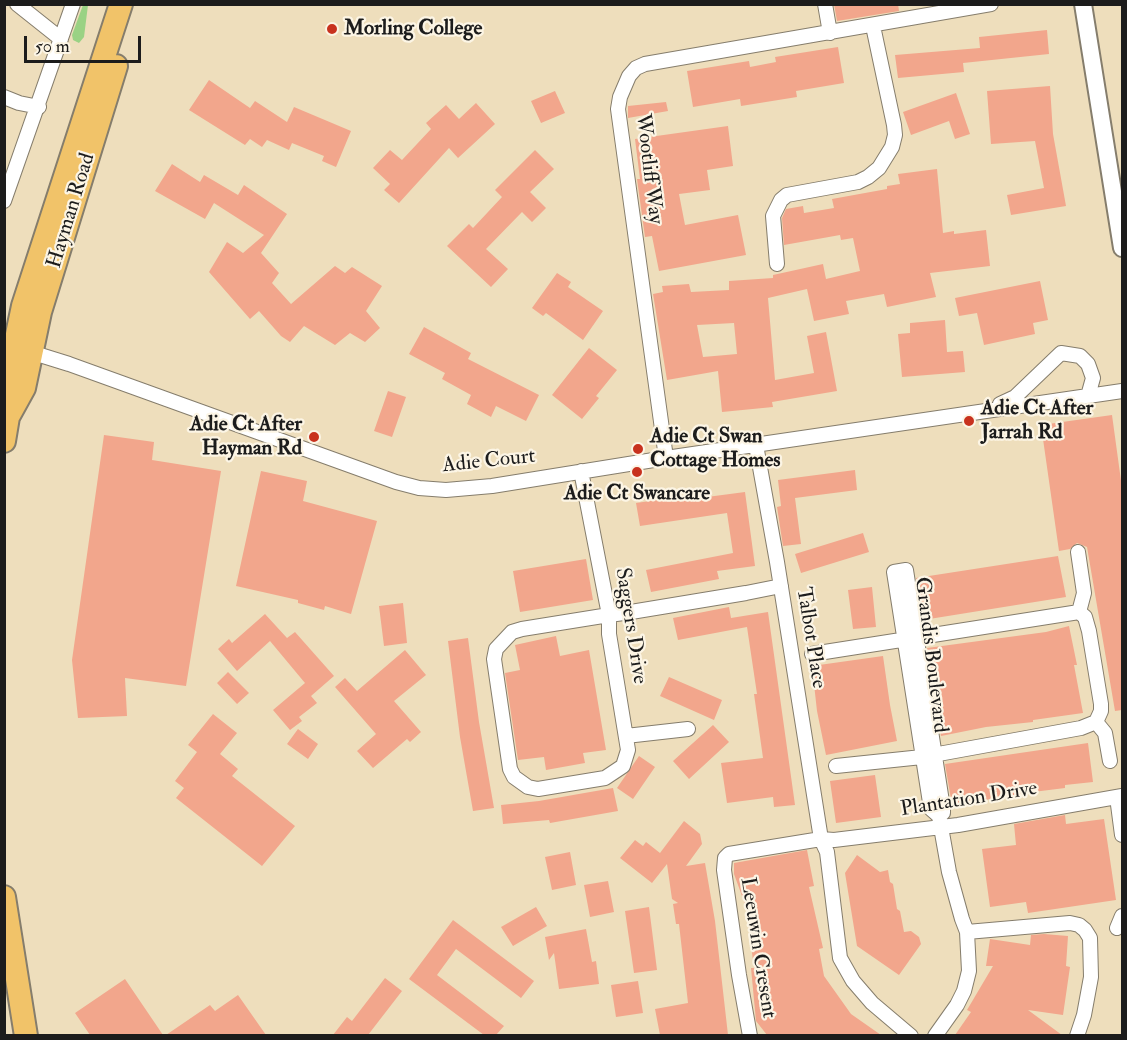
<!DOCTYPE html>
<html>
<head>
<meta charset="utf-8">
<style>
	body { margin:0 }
	#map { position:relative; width:1127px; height:1040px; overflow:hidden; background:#eedebc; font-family:"IM FELL Double Pica",serif }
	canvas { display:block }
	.frame { position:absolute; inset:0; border:6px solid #1c1c1c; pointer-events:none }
	.scale { position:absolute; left:24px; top:36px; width:117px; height:27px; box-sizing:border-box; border:3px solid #1c1c1c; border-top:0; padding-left:8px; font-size:18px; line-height:21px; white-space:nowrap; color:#1c1c1c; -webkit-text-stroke:4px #fcf5e5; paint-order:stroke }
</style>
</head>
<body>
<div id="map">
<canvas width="1127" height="1040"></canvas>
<div class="frame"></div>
<div class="scale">50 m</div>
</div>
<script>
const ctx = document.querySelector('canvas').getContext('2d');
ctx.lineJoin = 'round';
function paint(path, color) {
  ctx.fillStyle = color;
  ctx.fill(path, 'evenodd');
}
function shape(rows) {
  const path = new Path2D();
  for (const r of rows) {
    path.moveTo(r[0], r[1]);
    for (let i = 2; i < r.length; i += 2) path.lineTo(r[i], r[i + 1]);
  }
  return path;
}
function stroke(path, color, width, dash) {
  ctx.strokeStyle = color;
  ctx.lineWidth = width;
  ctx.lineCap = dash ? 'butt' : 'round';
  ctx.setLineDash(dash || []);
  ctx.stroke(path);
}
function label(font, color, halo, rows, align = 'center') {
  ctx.font = font + ' "IM FELL Double Pica",serif';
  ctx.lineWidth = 4.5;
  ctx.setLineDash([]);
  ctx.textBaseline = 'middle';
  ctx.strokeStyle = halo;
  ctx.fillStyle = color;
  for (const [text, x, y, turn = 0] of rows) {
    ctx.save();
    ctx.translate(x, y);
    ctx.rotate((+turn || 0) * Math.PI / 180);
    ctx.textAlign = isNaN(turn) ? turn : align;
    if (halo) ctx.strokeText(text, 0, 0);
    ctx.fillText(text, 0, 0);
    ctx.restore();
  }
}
paint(shape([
	[83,5,88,5,84,37,79,43,73,40,72,35]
]), '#9ad284');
paint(shape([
	[834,4,898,4,899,11,837,21],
	[1047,30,1049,54,963,63,964,72,898,78,895,55,980,48,979,37],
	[838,47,844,83,796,91,797,97,741,106,740,99,693,107,687,71,749,61,750,67,776,62,775,57],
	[209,80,250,108,255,101,287,122,294,107,351,131,336,167,322,161,324,156,292,143,289,150,267,140,262,147,250,139,245,145,189,110],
	[1050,86,1053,134,1066,206,1011,215,1007,195,1044,188,1035,141,991,144,987,91],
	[555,91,565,113,541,123,531,101],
	[956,93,970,134,955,139,949,121,911,135,903,112],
	[666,102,668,111,628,118,628,106],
	[476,103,495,124,458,158,449,148,399,203,384,190,390,184,373,168,390,150,402,160,431,129,426,123,446,105,459,119],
	[728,126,733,166,707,170,710,190,679,194,685,225,738,215,746,255,659,271,652,236,645,237,637,179,640,179,635,139],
	[535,150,554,169,530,192,546,208,532,222,522,212,486,249,508,269,491,287,447,246,469,224,473,228,502,197,495,190],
	[172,164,200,182,204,175,238,195,244,185,287,214,261,253,279,273,272,283,291,304,335,266,345,273,352,267,382,286,366,311,380,328,365,342,350,333,335,345,304,326,290,342,281,336,259,311,250,319,209,272,227,242,243,253,264,235,214,203,205,219,155,191],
	[937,169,943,233,954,231,954,234,986,230,990,266,930,273,936,297,887,307,884,294,846,301,849,314,814,321,807,289,768,298,775,380,814,373,807,336,826,332,837,391,772,402,773,407,722,412,718,371,667,380,653,294,663,292,662,286,689,284,691,292,729,290,729,281,773,278,773,275,823,264,826,279,860,271,853,238,841,240,840,235,784,245,782,218,786,209,803,206,804,213,834,208,832,199,887,189,887,186,900,184,898,174],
	[734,323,737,354,703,357,697,325],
	[557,273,571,282,568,287,603,311,583,340,546,313,543,316,532,308],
	[1040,281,1048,320,1033,323,1035,334,984,345,977,313,959,316,955,298],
	[945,320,947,352,963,351,965,372,902,377,898,334,910,333,910,323],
	[424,327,471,353,468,359,539,395,526,421,496,406,491,417,467,404,471,395,442,379,445,373,409,354],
	[589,348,617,370,596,396,599,398,582,419,552,395],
	[388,391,406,397,392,437,374,431],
	[1112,415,1122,488,1122,710,1115,711,1087,547,1077,543,1070,549,1059,551,1041,425],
	[104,435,154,442,152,460,221,471,186,686,125,678,127,716,78,718,72,660],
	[855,470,857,490,795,498,801,544,783,546,777,507,781,506,778,480],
	[261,471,307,481,303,501,377,521,351,614,325,606,324,610,298,603,298,600,236,586],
	[745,492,755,566,717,571,719,579,651,592,646,570,733,553,727,513,640,526,636,503,706,493,707,497],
	[863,533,869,552,801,573,795,554],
	[1058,556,1066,597,923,620,916,578],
	[586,559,593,600,520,612,513,571],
	[872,587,876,627,853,629,848,590],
	[403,603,407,643,384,646,379,606],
	[729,607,731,618,768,612,795,805,774,807,773,797,727,803,721,763,763,758,754,694,757,694,747,627,678,640,673,618],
	[265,614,287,638,295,632,334,676,311,696,317,703,299,717,302,721,290,730,273,710,305,683,270,641,237,671,218,649,229,639,232,643],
	[1069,626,1077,665,1074,665,1083,713,1033,720,1033,722,986,727,941,736,927,648,1046,632],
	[556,636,560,656,589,650,606,750,583,753,585,763,546,770,544,757,518,760,505,673,520,670,515,645],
	[468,638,479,722,494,808,473,811,460,737,448,641],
	[405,650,426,675,394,701,421,732,410,742,407,739,373,768,357,751,376,734,335,687,345,678,357,691],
	[883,656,890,705,897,741,826,755,817,711,812,666],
	[228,672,249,693,237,704,217,683],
	[669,677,722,700,714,720,660,696],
	[213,714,237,733,220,754,238,769,232,776,295,826,262,866,176,798,184,788,175,781,197,752,188,745],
	[713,725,729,742,689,779,673,761],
	[298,729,318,744,308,759,287,744],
	[1088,743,1093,782,1065,785,1065,788,1017,794,1017,795,952,805,945,764],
	[639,756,655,767,633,799,617,788],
	[875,775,881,817,836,823,830,781],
	[613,788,618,811,550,823,549,820,503,824,501,805,539,801],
	[1065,815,1066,824,1104,819,1116,900,1028,913,1026,902,990,907,982,849,1016,845,1014,824],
	[684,821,700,834,702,844,686,866,705,863,715,921,728,1035,660,1035,655,1009,688,1003,679,924,676,924,673,904,678,903,672,899,667,864,652,883,620,858,635,840,643,846,646,842,660,853],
	[807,850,814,886,809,887,823,948,819,949,824,976,851,1014,881,1035,767,1035,756,1021,751,968,754,968,746,907,734,874,734,863],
	[570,852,576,885,552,890,545,857],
	[857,855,880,872,888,870,890,882,893,884,897,909,900,911,904,932,911,931,919,937,921,944,899,975,857,946,845,873],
	[608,881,614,912,590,917,584,885],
	[536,907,547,926,513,946,501,927],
	[649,907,657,970,634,973,625,911],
	[453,920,534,981,521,998,456,949,437,975,504,1026,496,1035,484,1035,409,979],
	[586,929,592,962,596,961,599,984,559,989,554,953,549,960,545,937],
	[1044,934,1068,936,1066,966,1070,967,1063,1015,1028,1010,1062,1035,955,1035,971,1012,967,1010,993,966,986,966,990,939,1030,945,1031,935],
	[385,978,402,991,368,1035,333,1035,347,1017,352,1021],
	[125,979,163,1035,90,1035,75,1013],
	[638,981,643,1013,616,1017,611,985],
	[238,995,266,1035,166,1035,210,1005,215,1011]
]), '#f2a68c');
const minor = shape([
	[17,4,61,39],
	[825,4,830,33],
	[4,97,19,103,39,107],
	[4,201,73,4],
	[777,264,773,216,781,200,787,195,858,182,868,177,879,168,892,147,895,135,894,125,873,26],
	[24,350,69,364,396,482,419,488,446,490,492,486,666,458,1122,391],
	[1000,404,1015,397,1061,353,1080,356,1088,364,1093,378,1088,396],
	[756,445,777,562,821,839,827,852,840,958,853,981,872,1003,911,1036],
	[666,458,618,109,620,97,629,76,636,68,645,64,991,4],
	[581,471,609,615,609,634,628,750,623,766,605,778,538,789,528,787,514,777,510,769,494,659,496,649,512,632,522,629,609,615,631,612,746,593,781,586],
	[1078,552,1084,593,1079,612,1085,617,1089,631,1101,704,1101,711,1096,722,1105,733,1110,761],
	[812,654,1079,612],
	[626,736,688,729],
	[836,766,922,757,1081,728,1096,722],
	[1117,797,1122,835],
	[1117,928,1122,916],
	[967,932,1070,923,1079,925,1085,930,1090,938,1091,977,1084,1015,1077,1036],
	[750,1036,739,975,724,870,725,858,729,854,821,839,834,840,958,825,1122,796],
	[935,1036,957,1005,964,991,969,971,967,932,962,919,949,872,939,816,931,809,894,572,906,570,943,808,943,813,939,816]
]);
const tertiary = shape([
	[1083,4,1122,248]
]);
const primary = shape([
	[8,417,24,388,40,312,116,66],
	[4,441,8,417,7,382,23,306,121,4],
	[4,897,26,1036]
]);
stroke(minor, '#857d6c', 16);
stroke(tertiary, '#857d6c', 20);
stroke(primary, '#857d6c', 26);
stroke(minor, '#fff', 14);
stroke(tertiary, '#fff', 16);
stroke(primary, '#f1c369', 22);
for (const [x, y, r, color] of [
	[332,29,6,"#c8321e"],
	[969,421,6,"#c8321e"],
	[314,437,6,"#c8321e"],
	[638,449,6,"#c8321e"],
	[637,472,6,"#c8321e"]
]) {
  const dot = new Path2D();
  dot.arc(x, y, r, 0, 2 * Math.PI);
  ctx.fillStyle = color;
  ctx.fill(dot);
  stroke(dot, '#fcf5e5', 2);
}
label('bold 21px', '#1c1c1c', '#fcf5e5', [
	["Morling College",344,29],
	["Adie Ct After",981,409],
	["Jarrah Rd",981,433],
	["Adie Ct After",302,425,"right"],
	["Hayman Rd",302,449,"right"],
	["Adie Ct Swan",650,437],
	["Cottage Homes",650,461],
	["Adie Ct Swancare",637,494,"center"]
], 'left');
label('21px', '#1c1c1c', '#fcf5e5', [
	["Wootliff Way",648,169,83],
	["Hayman Road",72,211,-73],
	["Adie Court",489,462,-6],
	["Saggers Drive",630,626,81],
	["Talbot Place",810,638,81],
	["Grandis Boulevard",930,655,83],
	["Plantation Drive",969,800,-9],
	["Leeuwin Cresent",757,948,81]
]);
</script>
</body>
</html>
